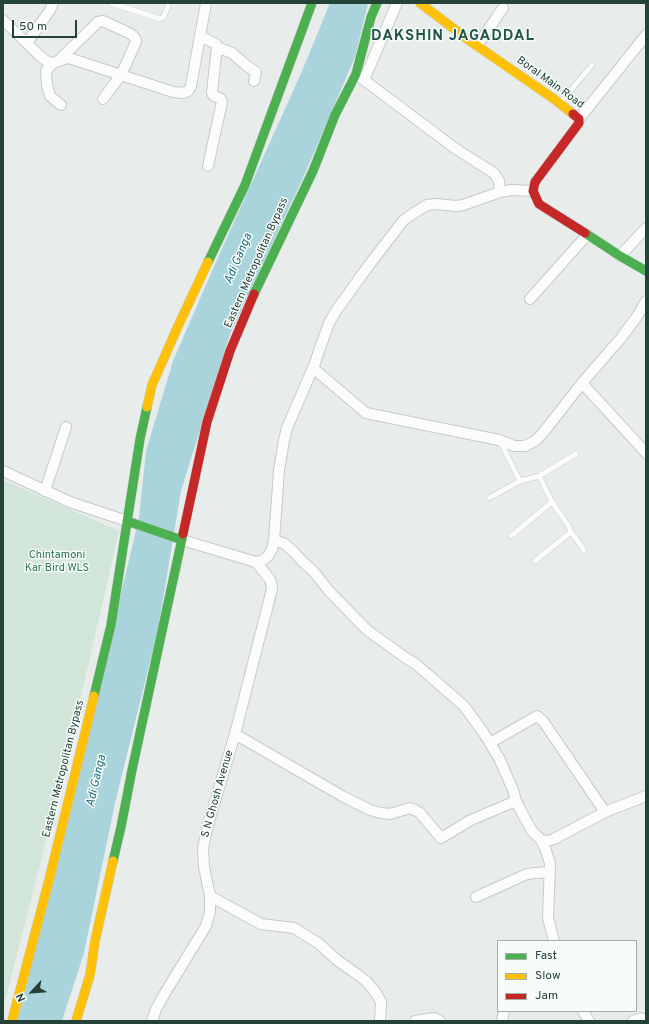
<!DOCTYPE html>
<html>
<head>
<meta charset="utf-8">
<style>
	body { margin:0 }
	#map { position:relative; width:649px; height:1024px; overflow:hidden; background:#e8edeb; font-family:Overpass,sans-serif }
	canvas { display:block }
	.frame { position:absolute; inset:0; border:4px solid #24423a; pointer-events:none }
	.legend { position:absolute; left:497px; top:940px; width:140px; height:72px; box-sizing:border-box; background:#f7fbf9; border:1px solid #a3b1ad; margin:0; padding:5px 7px; list-style:none; font-size:12px; color:#24423a }
	.legend li { display:flex; align-items:center; gap:8px; height:20px }
	.legend b { width:20px; border:1px solid #a3b1ad }
	.north { position:absolute; left:12px; top:972px; width:40px; height:40px; -webkit-text-stroke:3px #f7fbf9; paint-order:stroke; rotate:244deg; font-size:11px; font-weight:700; line-height:16px; text-align:center; color:#24423a }
	.north::after { content:''; display:block; margin:auto; width:14px; height:18px; background:#24423a; clip-path:polygon(50% 0,100% 100%,50% 72%,0 100%) }
	.scale { position:absolute; left:12px; top:20px; width:65px; height:18px; box-sizing:border-box; border:2px solid #24423a; border-top:0; padding-left:5px; font-size:12px; line-height:14px; white-space:nowrap; color:#24423a; -webkit-text-stroke:3px #f7fbf9; paint-order:stroke }
</style>
</head>
<body>
<div id="map">
<canvas width="649" height="1024"></canvas>
<div class="frame"></div>
<ul class="legend">
<li><b style="height:5px;background:#4caf50"></b>Fast</li>
<li><b style="height:5px;background:#ffc107"></b>Slow</li>
<li><b style="height:5px;background:#c62828"></b>Jam</li>
</ul>
<div class="north">N</div>
<div class="scale">50 m</div>
</div>
<script>
const ctx = document.querySelector('canvas').getContext('2d');
ctx.lineJoin = 'round';
function paint(path, color) {
  ctx.fillStyle = color;
  ctx.fill(path, 'evenodd');
}
function shape(rows) {
  const path = new Path2D();
  for (const r of rows) {
    path.moveTo(r[0], r[1]);
    for (let i = 2; i < r.length; i += 2) path.lineTo(r[i], r[i + 1]);
  }
  return path;
}
function stroke(path, color, width, dash) {
  ctx.strokeStyle = color;
  ctx.lineWidth = width;
  ctx.lineCap = dash ? 'butt' : 'round';
  ctx.setLineDash(dash || []);
  ctx.stroke(path);
}
function label(font, color, halo, rows, align = 'center') {
  ctx.font = font + ' Overpass,sans-serif';
  ctx.lineWidth = 3;
  ctx.setLineDash([]);
  ctx.textBaseline = 'middle';
  ctx.strokeStyle = halo;
  ctx.fillStyle = color;
  for (const [text, x, y, turn = 0] of rows) {
    ctx.save();
    ctx.translate(x, y);
    ctx.rotate((+turn || 0) * Math.PI / 180);
    ctx.textAlign = isNaN(turn) ? turn : align;
    if (halo) ctx.strokeText(text, 0, 0);
    ctx.fillText(text, 0, 0);
    ctx.restore();
  }
}
paint(shape([
	[3,480,119,531,63,775,3,1009]
]), '#d1e6d8');
paint(shape([
	[330,3,368,3,355,57,303,178,230,334,181,491,158,629,115,803,84,953,62,1021,17,1021,52,882,139,518,146,451,173,361,212,271,302,71]
]), '#a9d4db');
const lane = shape([
	[111,3,160,19,163,17,165,14,169,3],
	[560,103,592,65],
	[500,441,520,481,539,476,576,454],
	[489,498,520,481],
	[571,532,584,550],
	[511,536,552,502],
	[535,561,571,532,568,525,552,502,539,476]
]);
const street = shape([
	[3,20,40,56,48,62,53,63,64,59,69,58,173,92,183,93,188,91,191,86,206,3],
	[200,36,216,44,217,47,212,92,213,95,216,97,220,98,222,102,208,166],
	[27,43,50,10,53,3],
	[477,46,503,8],
	[217,47,232,53,247,66,256,72,254,81],
	[58,61,98,22,103,21,131,34,135,38,136,42,121,75,103,99],
	[53,63,46,71,47,85,50,96,61,105],
	[356,74,456,149,494,173,499,181,500,192],
	[364,80,397,3],
	[579,119,646,35],
	[620,256,646,228],
	[530,299,587,235],
	[313,368,366,413,499,440,514,446,525,446,535,441,543,433,582,383,621,338,638,315,646,301],
	[582,383,646,453],
	[3,471,70,502,127,521],
	[45,491,66,427],
	[182,540,256,562,263,560,268,556,272,549,274,540,279,471,284,440,287,428,315,363,320,348,329,323,336,311,369,265,403,221,411,215,427,205,436,204,456,206,463,205,500,192,512,190,533,191],
	[274,540,285,544,293,551,302,561,314,572,329,591,367,630,403,656,417,665,464,706,483,732,499,758,513,790,516,801,520,809,532,831,541,840,547,841,554,839,605,812,646,796],
	[235,734,342,796,370,810,381,813,390,814,410,808,415,810,420,813,441,838,471,820,516,801],
	[490,743,537,716,543,721,605,812],
	[541,840,545,848,550,863,548,918,554,941],
	[210,896,261,924,294,928,318,943,337,960,358,975,366,981,376,993,381,1002,380,1021],
	[476,897,527,874,536,873,550,872],
	[583,1011,589,1021],
	[152,1021,156,1009,165,993,206,926,210,912,210,896,204,867,203,848,208,825,235,734,272,589,271,582,269,578,256,562],
	[415,1021,434,1018,440,1021],
	[502,1021,504,1011],
	[633,1021,641,1018,644,1021]
]);
const fast = shape([
	[585,233,620,256,646,271],
	[208,262,245,185,312,3],
	[254,294,313,171,335,115,356,74,371,17,377,3],
	[127,521,182,540],
	[94,696,111,625,140,439,147,407],
	[113,861,121,827,132,770,183,534]
]);
const slow = shape([
	[420,3,470,41,554,99,573,114],
	[147,407,152,385,179,324,208,262],
	[12,1021,49,880,94,696],
	[76,1021,90,975,95,941,113,861]
]);
const jam = shape([
	[573,114,579,119,579,123,535,182,533,191,539,204,585,233],
	[183,534,207,422,230,351,254,294]
]);
stroke(lane, '#c5cac8', 6);
stroke(street, '#c5cac8', 12);
stroke(fast, '#c3cbc8', 10);
stroke(slow, '#c3cbc8', 10);
stroke(jam, '#c3cbc8', 10);
stroke(lane, '#fcfcfc', 5);
stroke(street, '#fcfcfc', 10);
stroke(fast, '#4caf50', 9);
stroke(slow, '#ffc107', 9);
stroke(jam, '#c62828', 9);
label('11px', '#24423a', '#f7fbf9', [
	["Boral Main Road",550,83,36],
	["Eastern Metropolitan Bypass",257,263,-66],
	["Eastern Metropolitan Bypass",64,769,-76],
	["S N Ghosh Avenue",218,794,-74]
]);
label('11px', '#2d7a4b', '#f7fbf9', [
	["Chintamoni",57,556],
	["Kar Bird WLS",57,569]
]);
label('italic 12px', '#1c6f80', '#f7fbf9', [
	["Adi Ganga",239,259,-67],
	["Adi Ganga",97,781,-77]
]);
ctx.letterSpacing = '1px';
label('bold 15px', '#1f5548', '#f7fbf9', [
	["DAKSHIN JAGADDAL",453,37]
]);
ctx.letterSpacing = '0px';
</script>
</body>
</html>
